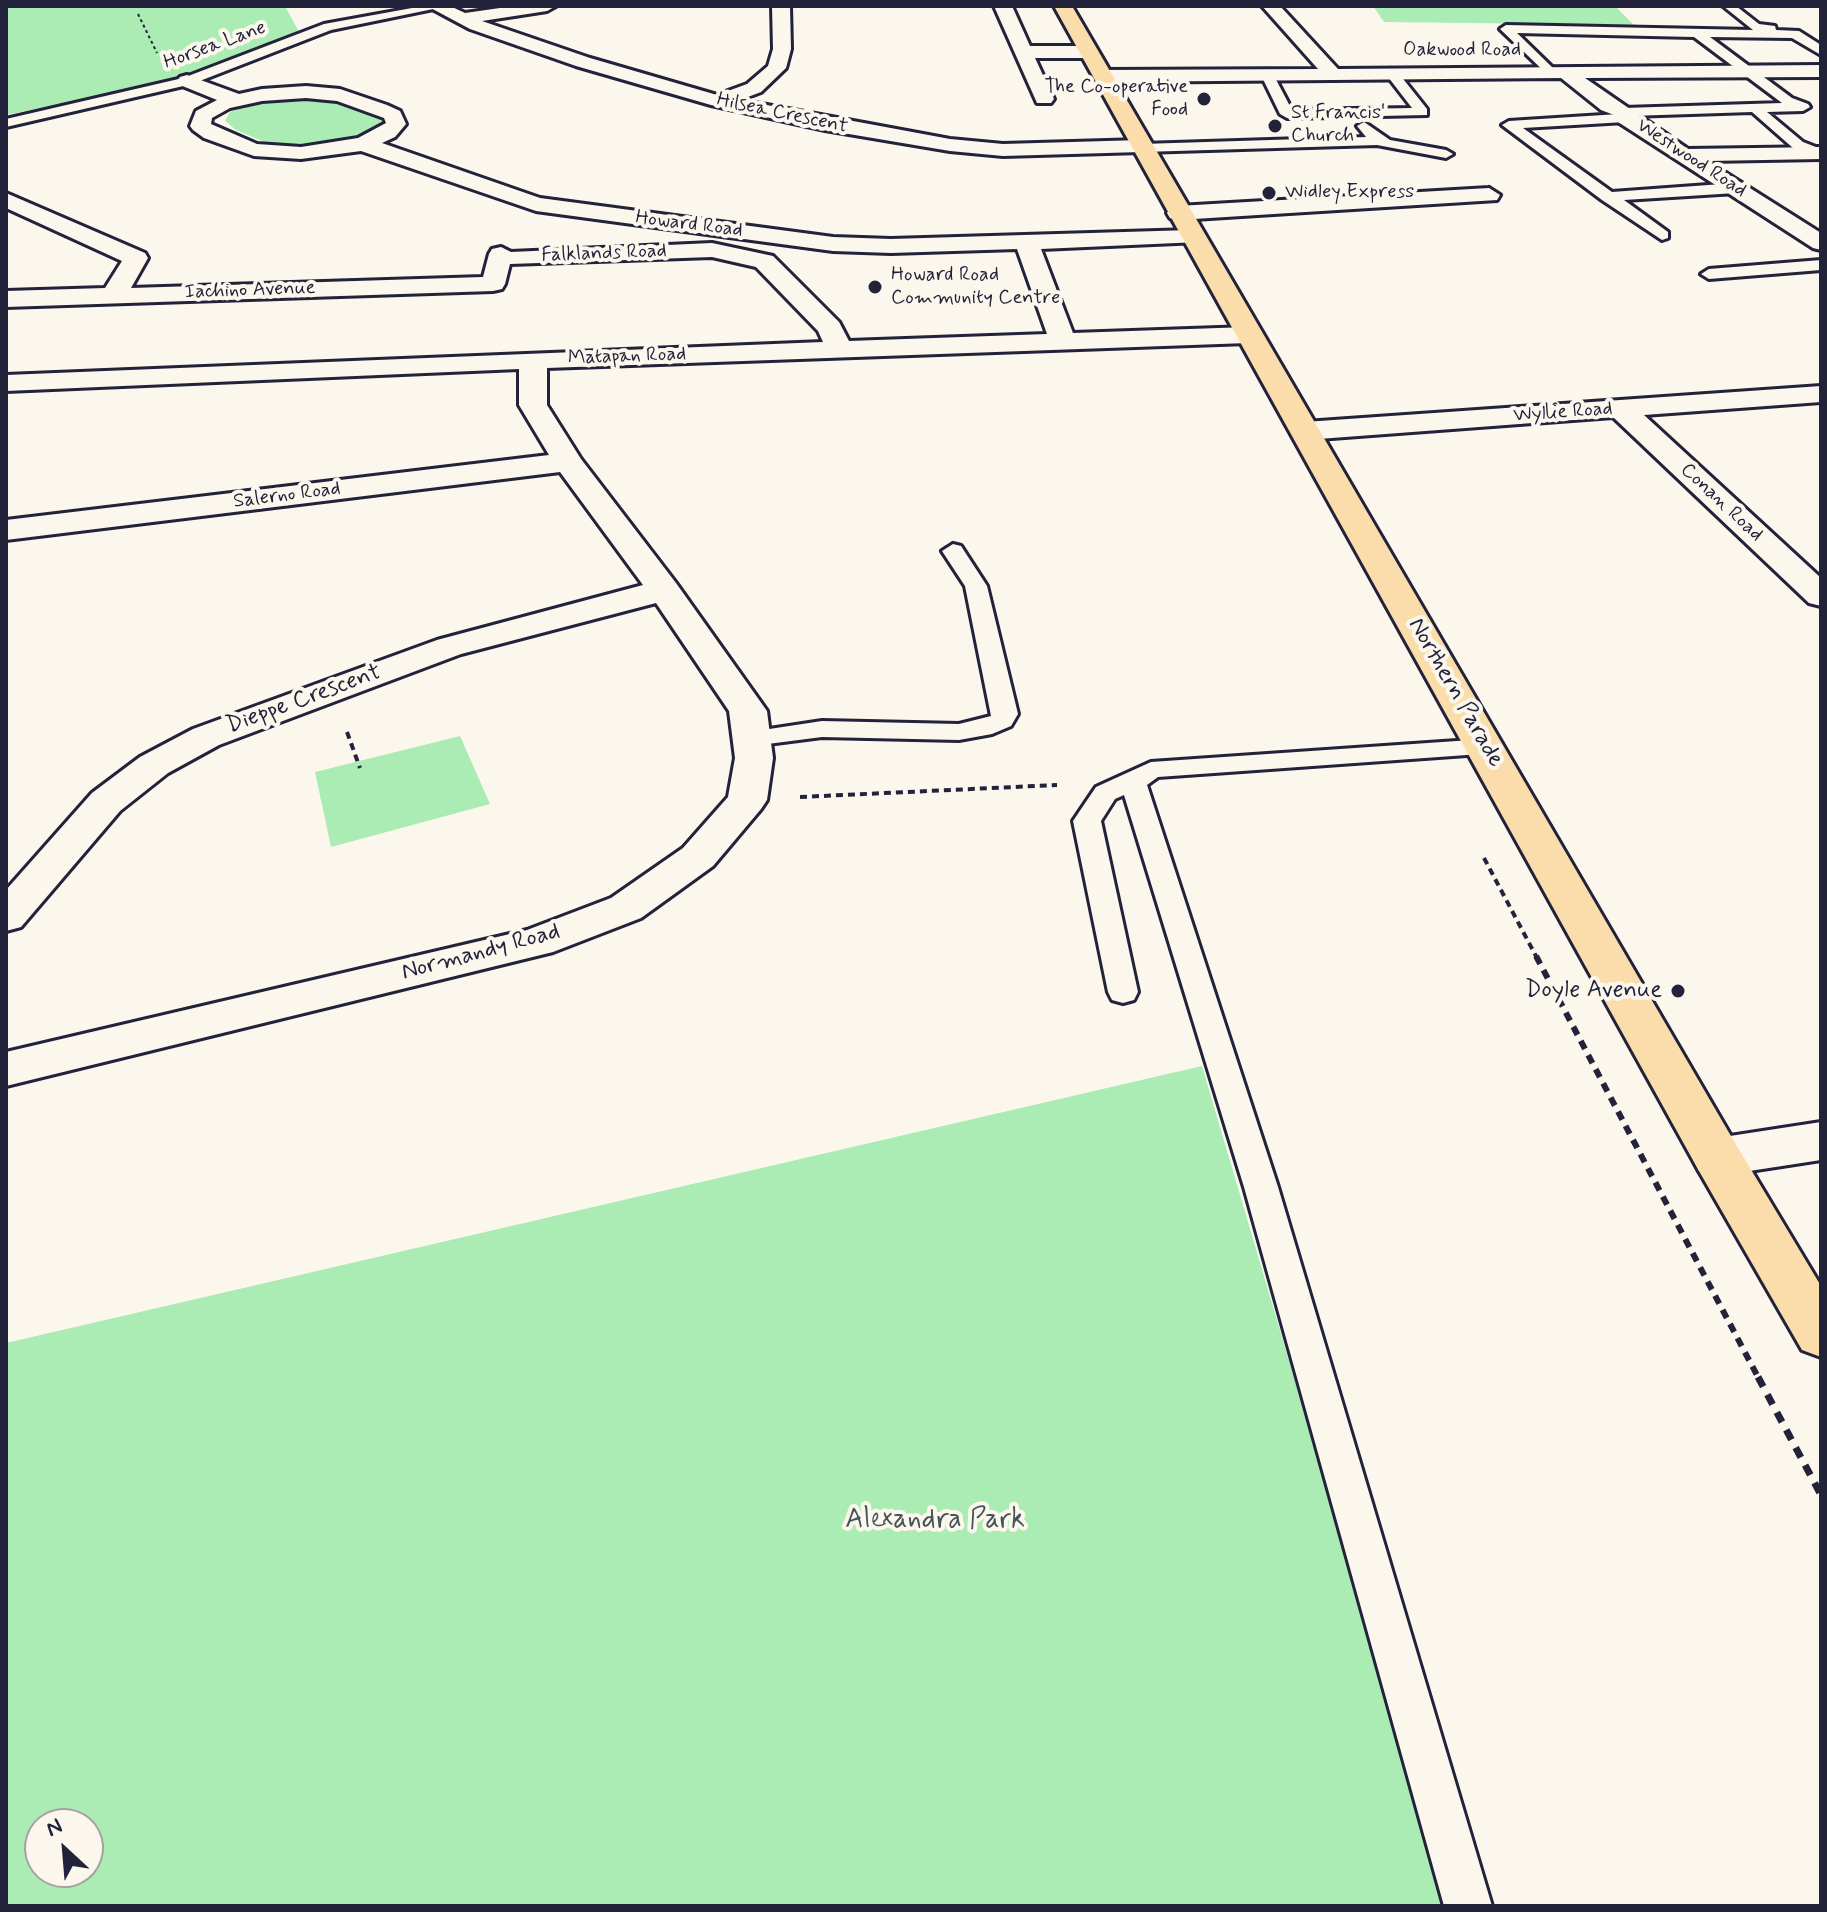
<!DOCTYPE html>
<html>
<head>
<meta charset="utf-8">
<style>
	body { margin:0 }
	#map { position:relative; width:1827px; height:1912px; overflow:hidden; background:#fbf7ec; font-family:Mynerve,sans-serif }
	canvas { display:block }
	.frame { position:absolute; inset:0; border:8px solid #22223b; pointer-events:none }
	.north { position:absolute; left:24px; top:1808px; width:80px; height:80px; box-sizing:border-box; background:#fbf7ec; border:2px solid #a4a2a5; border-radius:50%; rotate:334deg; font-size:22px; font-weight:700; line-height:32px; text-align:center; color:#22223b }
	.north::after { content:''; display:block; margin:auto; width:28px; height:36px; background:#22223b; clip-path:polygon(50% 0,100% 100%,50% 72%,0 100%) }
</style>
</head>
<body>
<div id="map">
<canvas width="1827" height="1912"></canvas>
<div class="frame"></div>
<div class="north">N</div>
</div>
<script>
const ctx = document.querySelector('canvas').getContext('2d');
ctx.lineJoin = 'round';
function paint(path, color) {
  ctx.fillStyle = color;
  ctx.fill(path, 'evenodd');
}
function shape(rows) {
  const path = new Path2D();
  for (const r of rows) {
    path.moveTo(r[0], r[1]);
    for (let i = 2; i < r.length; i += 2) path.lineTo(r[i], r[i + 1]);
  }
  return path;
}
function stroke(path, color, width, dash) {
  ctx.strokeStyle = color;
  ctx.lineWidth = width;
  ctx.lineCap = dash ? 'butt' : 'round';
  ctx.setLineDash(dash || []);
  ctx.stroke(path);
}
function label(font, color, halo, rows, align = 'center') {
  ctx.font = font + ' Mynerve,sans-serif';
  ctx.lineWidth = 8;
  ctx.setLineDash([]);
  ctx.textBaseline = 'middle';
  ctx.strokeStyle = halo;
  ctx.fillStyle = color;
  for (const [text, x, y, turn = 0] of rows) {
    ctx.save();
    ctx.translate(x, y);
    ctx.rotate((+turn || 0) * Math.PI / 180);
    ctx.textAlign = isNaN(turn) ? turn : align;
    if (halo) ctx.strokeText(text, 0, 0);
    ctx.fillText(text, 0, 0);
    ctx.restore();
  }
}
paint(shape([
	[6,6,285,6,299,32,178,80,6,115],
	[1373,6,1615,6,1634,25,1384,22],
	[318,96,339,100,383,117,386,124,363,140,297,149,274,146,236,130,225,121,230,112,259,103],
	[460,736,490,804,331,847,315,772],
	[1202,1066,1450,1906,6,1906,6,1343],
	[40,1824,88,1824,88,1872,40,1872]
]), '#abecb4');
const lane = shape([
	[423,6,443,7,331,30,192,84,6,127,6,119,183,78,324,24,423,6],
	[1723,6,1736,6,1759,24,1775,26,1776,30,1799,31,1821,45,1821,55,1792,38,1710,37,1792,98,1808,104,1810,107,1803,111,1767,112,1803,142,1821,149,1821,158,1793,148,1752,112,1630,116,1630,121,1625,122,1523,128,1612,192,1736,183,1744,188,1736,193,1624,200,1668,232,1668,238,1662,240,1602,200,1502,125,1509,121,1619,114,1619,109,1624,108,1782,103,1694,37,1517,33,1554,69,1554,75,1549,76,1500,29,1506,25,1753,30,1723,6],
	[1391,69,1396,70,1427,109,1427,115,1287,118,1280,114,1261,75,1272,72,1292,110,1412,108,1385,73,1391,69],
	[1364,122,1390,140,1446,150,1453,154,1446,158,1377,145,1142,152,1135,148,1142,144,1366,137,1357,126,1364,122],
	[1821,260,1821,270,1709,279,1701,274,1709,269,1821,260],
	[953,544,961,546,987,586,1018,714,1011,726,992,734,959,740,822,737,752,746,743,743,739,738,743,733,822,721,959,724,991,716,965,586,942,551,953,544],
	[1486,739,1495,741,1499,747,1495,753,1158,777,1147,785,1278,1187,1492,1906,1444,1906,1244,1187,1124,795,1115,799,1101,821,1138,992,1134,1000,1123,1003,1112,1000,1108,992,1073,821,1096,787,1151,762,1486,739]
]);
const street = shape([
	[427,6,450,6,465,13,514,6,556,6,547,11,482,21,590,58,717,95,747,84,768,66,773,49,772,6,790,6,791,49,786,68,761,92,740,100,950,139,1003,144,1141,140,1152,146,1141,152,1003,156,950,151,825,130,711,105,576,66,470,29,427,6],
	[994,6,1012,6,1030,46,1089,46,1098,52,1089,58,1035,58,1054,99,1051,103,1037,103,994,6],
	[1262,6,1280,6,1338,69,1821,65,1821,77,1585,78,1688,149,1821,147,1821,159,1707,161,1821,233,1821,250,1813,248,1618,122,1614,115,1601,110,1561,78,1104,82,1094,76,1104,70,1318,69,1262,6],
	[187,75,239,94,262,89,306,86,340,89,387,105,400,111,406,124,395,137,382,143,540,198,833,237,891,239,1191,230,1199,232,1203,237,1199,242,1041,249,1073,333,1248,327,1257,329,1261,335,1257,341,1248,343,547,368,547,405,581,459,676,583,767,711,773,758,767,800,761,809,713,866,641,918,553,952,6,1086,6,1052,527,930,611,898,683,848,728,797,735,758,729,711,656,603,461,654,219,745,168,773,120,811,21,927,6,931,6,890,92,793,140,757,193,729,437,640,643,585,560,472,6,540,6,520,549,455,519,405,519,369,6,391,6,375,823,342,818,331,756,267,712,257,510,264,505,284,502,289,493,291,6,307,6,291,105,288,122,261,6,208,6,193,145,253,148,258,131,288,483,277,489,254,492,249,501,247,511,252,712,243,773,256,839,322,849,341,1047,334,1017,249,891,253,833,251,536,211,361,151,301,159,254,156,204,138,193,130,190,126,196,111,217,100,180,85,177,81,180,77,187,75],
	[306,98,337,101,384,118,386,123,358,138,301,147,257,144,211,124,212,118,230,108,262,101,306,98],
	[1489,188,1500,195,1497,200,1178,220,1170,218,1167,213,1170,208,1178,206,1489,188],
	[1821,386,1821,402,1644,415,1821,578,1821,606,1809,603,1613,417,1305,440,1295,437,1290,431,1295,425,1305,422,1821,386],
	[1821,1122,1821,1160,1717,1176,1699,1171,1692,1157,1699,1143,1717,1138,1821,1122]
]);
const primary = shape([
	[1054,6,1072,6,1735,1143,1821,1286,1821,1357,1802,1350,1699,1171,1054,6]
]);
stroke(lane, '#22223b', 6);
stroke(street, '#22223b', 6);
stroke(primary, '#22223b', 6);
stroke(shape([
	[138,14,157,53]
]), '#22223b', 2, [3, 3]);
stroke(shape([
	[347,732,360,768],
	[800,797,1057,785],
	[1484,858,1537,958]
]), '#22223b', 4, [7, 5]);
stroke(shape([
	[1536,956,1759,1379]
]), '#22223b', 6, [9, 7]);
stroke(shape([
	[1758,1377,1821,1495]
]), '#22223b', 7, [11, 9]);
paint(lane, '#fbf7ec');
paint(street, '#fbf7ec');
paint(primary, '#fbddab');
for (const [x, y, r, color] of [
	[1204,99,8,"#22223b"],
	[1275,126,8,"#22223b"],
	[1269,193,8,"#22223b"],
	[875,287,8,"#22223b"],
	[1678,991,8,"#22223b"]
]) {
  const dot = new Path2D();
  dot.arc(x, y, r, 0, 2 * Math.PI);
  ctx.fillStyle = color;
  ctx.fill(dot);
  stroke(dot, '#fbf7ec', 3);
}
label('20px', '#22223b', '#fbf7ec', [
	["Horsea Lane",215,46,-20],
	["Oakwood Road",1462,51],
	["Hilsea Crescent",782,114,12],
	["Westwood Road",1691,159,33],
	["Howard Road",689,225,7],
	["Falklands Road",604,254,-2],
	["Iachino Avenue",250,291,-2],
	["Matapan Road",627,357,-2],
	["Wyllie Road",1563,413,-4],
	["Salerno Road",287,496,-7],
	["Conan Road",1721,503,43]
]);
label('20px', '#22223b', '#fbf7ec', [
	["The Co-operative",1188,88,"right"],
	["Food",1188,111,"right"],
	["St Francis'",1291,114],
	["Church",1291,137],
	["Widley Express",1285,193],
	["Howard Road",891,276],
	["Community Centre",891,299]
], 'left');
label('24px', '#22223b', '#fbf7ec', [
	["Northern Parade",1455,693,60],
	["Dieppe Crescent",304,700,-20],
	["Normandy Road",481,953,-15]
]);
label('24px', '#22223b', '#fbf7ec', [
	["Doyle Avenue",1662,991]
], 'right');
label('28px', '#445459', '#fbf7ec', [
	["Alexandra Park",935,1521]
]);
</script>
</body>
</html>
